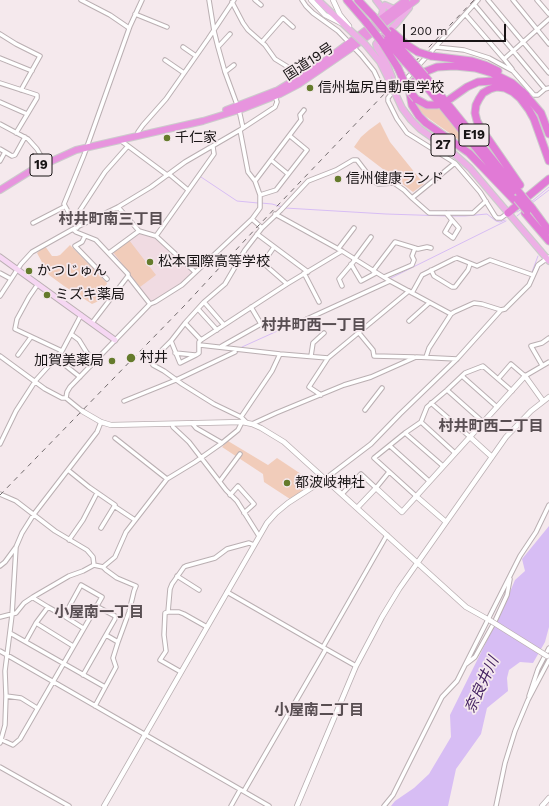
<!DOCTYPE html>
<html>
<head>
<meta charset="utf-8">
<style>
	body { margin:0 }
	#map { position:relative; width:549px; height:806px; overflow:hidden; background:#f5e9ed; font-family:"Work Sans",sans-serif }
	canvas { display:block }
	.scale { position:absolute; left:403px; top:24px; width:103px; height:18px; box-sizing:border-box; border:2px solid #181415; border-top:0; padding-left:5px; font-size:12px; line-height:14px; white-space:nowrap; color:#181415; -webkit-text-stroke:3px #f5e9ed; paint-order:stroke }
</style>
</head>
<body>
<div id="map">
<canvas width="549" height="806"></canvas>
<div class="scale">200 m</div>
</div>
<script>
const ctx = document.querySelector('canvas').getContext('2d');
ctx.lineJoin = 'round';
function paint(path, color) {
  ctx.fillStyle = color;
  ctx.fill(path, 'evenodd');
}
function shape(rows) {
  const path = new Path2D();
  for (const r of rows) {
    path.moveTo(r[0], r[1]);
    for (let i = 2; i < r.length; i += 2) path.lineTo(r[i], r[i + 1]);
  }
  return path;
}
function stroke(path, color, width, dash) {
  ctx.strokeStyle = color;
  ctx.lineWidth = width;
  ctx.lineCap = dash ? 'butt' : 'round';
  ctx.setLineDash(dash || []);
  ctx.stroke(path);
}
function label(font, color, halo, rows, align = 'center') {
  ctx.font = font + ' "Work Sans","Noto Sans JP",sans-serif';
  ctx.lineWidth = 3.5;
  ctx.setLineDash([]);
  ctx.textBaseline = 'middle';
  ctx.strokeStyle = halo;
  ctx.fillStyle = color;
  for (const [text, x, y, turn = 0] of rows) {
    ctx.save();
    ctx.translate(x, y);
    ctx.rotate((+turn || 0) * Math.PI / 180);
    ctx.textAlign = isNaN(turn) ? turn : align;
    if (halo) ctx.strokeText(text, 0, 0);
    ctx.fillText(text, 0, 0);
    ctx.restore();
  }
}
paint(shape([
	[139,232,153,235,192,270,192,273,179,285,155,300,150,302,111,253]
]), '#f0dbe2');
paint(shape([
	[413,100,419,105,427,108,439,108,487,165,455,137,421,113],
	[380,122,390,142,424,184,413,192,354,147,361,137,369,130],
	[129,240,156,275,140,287,113,252],
	[70,245,107,283,101,300,92,304,64,286,49,275,37,253,45,246,52,256,57,256,60,255],
	[228,441,268,465,277,458,310,480,311,484,310,487,290,499,264,482,263,474,222,447]
]), '#f1ccba');
paint(shape([
	[549,526,549,627,545,642,533,663,520,662,509,670,507,678,508,691,487,708,481,734,456,769,448,806,391,806,395,801,414,788,429,774,451,737,450,715,503,608,515,580,525,571,522,559]
]), '#d7bdf4');
stroke(shape([
	[201,177,237,201,258,203],
	[531,202,549,187],
	[261,203,272,204,282,207],
	[532,203,549,190],
	[285,208,386,214,447,216],
	[517,212,522,209],
	[450,216,465,216,487,214,496,221,500,222,505,220],
	[517,216,522,212],
	[532,272,538,256],
	[389,279,506,221],
	[374,286,386,281],
	[242,347,295,323]
]), '#d7bdf4', 1);
const minor = shape([
	[81,0,110,15,129,28],
	[209,0,214,31,218,47,225,72,239,110,243,128],
	[255,0,261,5],
	[302,0,306,6,313,13,338,31,361,55,374,71,382,88],
	[478,0,409,76,391,94,388,98,388,101,397,119,407,133,455,163,480,192,495,216,497,218,501,218,508,213],
	[488,0,549,73],
	[513,0,549,44],
	[537,0,549,14],
	[232,2,243,23,248,30,265,45,275,59,288,67,299,77],
	[474,4,545,89],
	[135,14,167,27],
	[466,15,504,59,549,19],
	[0,34,16,44,40,56,21,90],
	[262,42,283,18,293,27],
	[183,47,196,56],
	[218,47,230,34],
	[436,47,464,50,489,58,513,71,534,95,538,95,545,89,549,88],
	[0,58,32,71],
	[504,59,512,69],
	[165,60,184,73],
	[225,72,234,65],
	[0,83,37,95,37,98,16,133],
	[0,102,27,114],
	[0,124,28,139,37,149,45,163],
	[138,136,138,132,143,125,166,99,208,39,234,0],
	[120,140,167,175],
	[0,149,12,156,15,155,25,137],
	[271,160,288,174],
	[0,161,5,152],
	[169,174,188,190],
	[255,181,301,120,300,115,304,110],
	[260,195,276,190,307,150,290,136],
	[412,198,429,213,473,213,486,201],
	[118,207,139,231],
	[446,213,452,220,459,228,453,238,445,232,452,220],
	[275,214,342,251,390,281,451,314],
	[252,219,262,228],
	[73,221,105,172,128,146],
	[33,223,64,207],
	[77,228,64,204,84,155,130,26,142,0],
	[73,229,76,232,96,240,128,274,128,276,150,304],
	[257,234,308,272],
	[85,236,82,242,75,246,107,279],
	[156,236,214,154,213,147],
	[274,247,263,263,287,284],
	[338,249,354,228],
	[109,253,139,231,156,236,195,272],
	[354,260,371,237],
	[351,264,361,281,376,273],
	[431,270,434,276,452,287,455,287,468,270,470,264],
	[373,271,395,242,418,249,427,247,431,248],
	[0,273,11,279],
	[304,273,319,302],
	[384,277,412,265,414,260,412,256,415,248],
	[38,284,29,297,17,319,15,329,62,351],
	[342,286,339,279,355,260],
	[412,293,422,275,454,259,457,258,477,266,490,260,533,275],
	[0,296,21,264,32,252,73,229,118,207,151,187,185,162,240,130,275,107,277,102,275,95],
	[204,302,224,325],
	[198,309,217,330],
	[409,321,429,303],
	[92,323,128,276],
	[185,323,201,340],
	[296,324,390,281],
	[359,333,373,350,374,356,414,357],
	[71,334,79,340,87,353,95,361],
	[171,341,180,363,196,355,199,353,199,342,201,340,287,284,342,251],
	[200,345,280,354,328,358],
	[222,346,261,324,251,307],
	[175,353,195,355],
	[18,355,31,337],
	[0,356,45,389,62,398,66,398],
	[311,356,313,343,324,333],
	[426,357,429,348,451,314,454,312,474,303,482,304,501,310,505,309,529,285,538,265,549,257],
	[56,358,80,377],
	[542,365,531,346,542,343,549,338],
	[462,376,497,407],
	[498,379,511,364,525,376,549,362],
	[447,390,483,422],
	[321,395,309,387,328,358,409,291],
	[124,401,176,380,235,352],
	[431,403,470,437],
	[365,410,382,388],
	[82,411,66,398,67,392,70,387,150,304,155,302,182,285,252,219,260,208,260,195,255,181,248,172,240,130],
	[241,417,272,371,280,354],
	[246,422,241,417,214,404,182,384,164,371,153,365,151,361,171,341,185,323,204,302,225,284,245,250,262,228,281,210,308,181,336,170,353,160,357,160,373,181,378,184,394,183,404,190,412,198,455,163],
	[421,422,455,453],
	[192,423,196,428,222,443],
	[172,424,173,427,189,442,226,490,237,501,259,536],
	[252,424,276,413,344,385,371,377,416,357,457,359],
	[405,433,443,466],
	[115,438,167,479],
	[0,444,16,411,36,380,62,351,81,315],
	[390,446,429,481],
	[68,470,89,487,115,505,101,528],
	[325,479,371,444,400,414,457,359,501,310],
	[220,481,240,454],
	[0,494,16,501,55,531,87,550,93,557,94,565],
	[342,494,361,474,376,488,389,472],
	[230,495,238,486,254,504,244,513],
	[416,496,374,458,405,433,421,422,427,407,447,390,465,373,483,366,512,391],
	[114,506,135,520],
	[69,540,83,520,97,493],
	[0,566,5,562,16,547,22,533,34,514,97,432,101,422],
	[103,567,115,557,126,532,167,479,195,462,222,443,238,430,242,422],
	[177,576,199,590],
	[227,592,326,649,244,791],
	[33,597,35,599,48,607],
	[168,612,179,612,184,614,207,627],
	[64,616,83,628],
	[0,617,16,613,24,603,33,597,69,576,83,571,94,565,103,567,106,570,117,578,136,586,134,591,129,612,118,642,113,658,116,667,95,706],
	[36,623,73,646],
	[10,633,105,687],
	[106,635,118,642],
	[323,647,387,535],
	[326,649,356,666],
	[0,651,269,806],
	[466,664,475,657,495,621,507,595,510,579],
	[181,672,160,660,166,651,164,635,165,613,168,612,170,589,172,584,184,567,186,566,215,558,227,549,249,543,254,545],
	[83,675,115,619,115,616,96,606],
	[6,696,21,698,37,708],
	[529,696,538,669,549,648],
	[2,740,13,745,20,739,102,597,81,585,64,616,48,607,36,623,26,641],
	[0,743,5,725,6,696,5,671,12,615,16,547],
	[0,767,69,806],
	[231,806,240,790],
	[384,806,393,795,442,697,457,681,520,556,536,532,549,505],
	[496,806,505,763,515,731,528,700,549,660]
]);
const tertiary = shape([
	[311,0,325,15,341,23],
	[333,0,340,15,349,26],
	[82,411,101,422,111,425,242,422,252,424,261,428,284,442,466,607,491,621],
	[470,437,492,457],
	[416,496,446,522],
	[357,508,376,488,402,512,525,376,543,401],
	[104,806,267,523,276,513,288,503,325,479],
	[297,806,356,666,382,617,399,589,506,437,531,411,549,397],
	[542,806,549,798]
]);
const secondary = shape([
	[0,257,115,340]
]);
const primary = shape([
	[318,0,353,33],
	[376,0,383,9,382,15,377,20],
	[385,5,394,9],
	[365,44,380,62,388,78],
	[392,77,386,62,377,48,376,44,381,38,396,24,409,8],
	[395,93,402,108,411,120,420,129,451,151,470,168,549,261]
]);
const trunk = shape([
	[226,110,278,90,299,77,322,63,406,0],
	[0,190,32,170,76,150,203,121,242,109,280,94,299,84,353,47,416,0]
]);
const motorway = shape([
	[347,0,366,22],
	[358,0,373,16],
	[391,31,407,45,418,52],
	[388,34,410,59],
	[384,38,406,63],
	[381,41,398,68],
	[431,56,472,61,485,65,498,71],
	[425,76,522,196],
	[421,80,512,192],
	[523,92,541,113,549,134],
	[517,94,505,88,497,87,490,89,483,93,479,99,476,105,475,113,477,121,482,130,520,185],
	[416,99,427,105,437,105],
	[450,99,467,87,478,82,493,81,505,85,520,98,529,110,534,119,549,161],
	[515,201,469,153,426,123,419,116,412,105,410,94,413,83,422,73,437,67,455,66,475,68,492,73,512,83,526,95],
	[532,208,549,231],
	[508,213,549,179],
	[525,213,549,241]
]);
stroke(minor, '#baafb2', 5.5);
stroke(tertiary, '#baafb2', 6);
stroke(secondary, '#baafb2', 7);
stroke(primary, '#cccbcc', 8);
stroke(trunk, '#cccbcc', 8);
stroke(motorway, '#cccbcc', 9);
stroke(minor, '#fff', 3.5);
stroke(tertiary, '#fff', 4.5);
stroke(secondary, '#f6d7f3', 5);
stroke(primary, '#edafe6', 5.5);
stroke(trunk, '#e794de', 6);
stroke(motorway, '#e17ad6', 7);
stroke(shape([
	[0,495,185,305,259,225,474,0]
]), '#716a6c', 1, [5, 5]);
const tertiaryBridge = shape([
	[491,621,547,656]
]);
const primaryBridge = shape([
	[353,33,365,44],
	[388,78,395,93]
]);
const motorwayBridge = shape([
	[373,16,388,34],
	[366,22,381,41],
	[418,52,431,56],
	[410,59,425,76],
	[406,63,421,80],
	[398,68,407,88,416,99],
	[522,196,532,208],
	[517,199,527,211]
]);
stroke(tertiaryBridge, '#baafb2', 6, []);
stroke(primaryBridge, '#cccbcc', 8, []);
stroke(motorwayBridge, '#cccbcc', 9, []);
stroke(tertiaryBridge, '#fff', 4.5);
stroke(primaryBridge, '#edafe6', 5.5);
stroke(motorwayBridge, '#e17ad6', 7);
for (const [x, y, r, color] of [
	[310,88,4,"#657b2c"],
	[167,138,4,"#657b2c"],
	[338,179,4,"#657b2c"],
	[150,262,4,"#657b2c"],
	[29,271,4,"#657b2c"],
	[47,295,4,"#657b2c"],
	[131,358,5,"#657b2c"],
	[112,361,4,"#657b2c"],
	[287,483,4,"#657b2c"]
]) {
  const dot = new Path2D();
  dot.arc(x, y, r, 0, 2 * Math.PI);
  ctx.fillStyle = color;
  ctx.fill(dot);
  stroke(dot, '#f5e9ed', 1.5);
}
for (const [x, y, w] of [
	[474,135,30],
	[443,145,24],
	[41,165,22]
]) {
  const box = new Path2D();
  box.roundRect(x - w / 2, y - 11, w, 22, 3);
  ctx.fillStyle = '#f5e9ed';
  ctx.fill(box);
  stroke(box, '#181415', 1);
}
label('bold 13px', '#181415', null, [
	["E19",474,135],
	["27",443,145],
	["19",41,165]
]);
label('14px', '#181415', '#f5e9ed', [
	["国道19号",309,62,-33]
]);
label('14px', '#181415', '#f5e9ed', [
	["信州塩尻自動車学校",318,88],
	["千仁家",175,138],
	["信州健康ランド",346,179],
	["松本国際高等学校",158,262],
	["かつじゅん",37,271],
	["ミズキ薬局",55,295],
	["村井",140,358],
	["加賀美薬局",104,361,"right"],
	["都波岐神社",295,483]
], 'left');
label('bold 15px', '#584e52', '#f5e9ed', [
	["村井町南三丁目",111,220],
	["村井町西一丁目",314,326],
	["村井町西二丁目",491,427],
	["小屋南一丁目",99,613],
	["小屋南二丁目",319,711]
]);
label('italic 15px', '#442262', '#f5e9ed', [
	["奈良井川",482,685,-65]
]);
</script>
</body>
</html>
